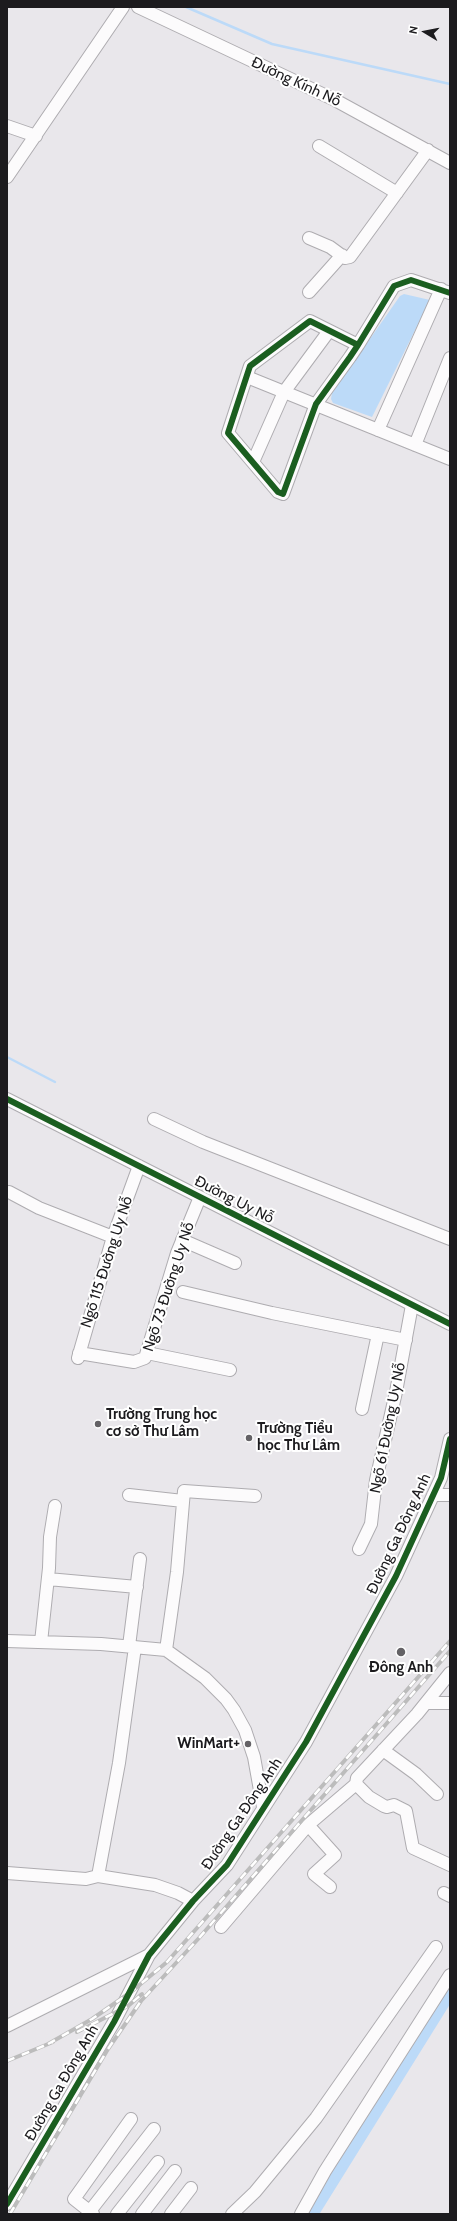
<!DOCTYPE html>
<html>
<head>
<meta charset="utf-8">
<style>
	body { margin:0 }
	#map { position:relative; width:457px; height:2221px; overflow:hidden; background:#e9e7eb; font-family:Cabin,sans-serif }
	canvas { display:block }
	.frame { position:absolute; inset:0; border:8px solid #1c1b1e; pointer-events:none }
	.north { position:absolute; left:405px; top:12px; width:40px; height:40px; -webkit-text-stroke:3px #fff; paint-order:stroke; rotate:280deg; font-size:11px; font-weight:700; line-height:16px; text-align:center; color:#1c1b1e }
	.north::after { content:''; display:block; margin:auto; width:14px; height:18px; background:#1c1b1e; clip-path:polygon(50% 0,100% 100%,50% 72%,0 100%) }
</style>
</head>
<body>
<div id="map">
<canvas width="457" height="2221"></canvas>
<div class="frame"></div>
<div class="north">N</div>
</div>
<script>
const ctx = document.querySelector('canvas').getContext('2d');
ctx.lineJoin = 'round';
function paint(path, color) {
  ctx.fillStyle = color;
  ctx.fill(path, 'evenodd');
}
function shape(rows) {
  const path = new Path2D();
  for (const r of rows) {
    path.moveTo(r[0], r[1]);
    for (let i = 2; i < r.length; i += 2) path.lineTo(r[i], r[i + 1]);
  }
  return path;
}
function stroke(path, color, width, dash) {
  ctx.strokeStyle = color;
  ctx.lineWidth = width;
  ctx.lineCap = dash ? 'butt' : 'round';
  ctx.setLineDash(dash || []);
  ctx.stroke(path);
}
function label(font, color, halo, rows, align = 'center') {
  ctx.font = font + ' Cabin,sans-serif';
  ctx.lineWidth = 4;
  ctx.setLineDash([]);
  ctx.textBaseline = 'middle';
  ctx.strokeStyle = halo;
  ctx.fillStyle = color;
  for (const [text, x, y, turn = 0] of rows) {
    ctx.save();
    ctx.translate(x, y);
    ctx.rotate((+turn || 0) * Math.PI / 180);
    ctx.textAlign = isNaN(turn) ? turn : align;
    if (halo) ctx.strokeText(text, 0, 0);
    ctx.fillText(text, 0, 0);
    ctx.restore();
  }
}
paint(shape([
	[404,294,430,300,372,417,333,403,331,399,332,393,400,296]
]), '#bcdaf8');
stroke(shape([
	[186,7,272,44,450,84],
	[7,1057,55,1082]
]), '#bcdaf8', 2.5);
stroke(shape([
	[310,2214,450,1989]
]), '#bcdaf8', 16);
const minor = shape([
	[138,7,335,100,450,163],
	[7,126,36,136],
	[319,146,397,193],
	[7,177,123,7],
	[309,238,330,247,345,258,350,257,428,150],
	[309,292,342,255],
	[358,345,310,321,250,366,228,433,278,492,283,494,316,404,350,357,358,345,394,286,411,280,450,293],
	[247,377,450,459],
	[378,430,441,289],
	[415,445,450,358],
	[253,462,284,392,329,331],
	[7,1099,450,1324],
	[154,1119,203,1142,450,1239],
	[9,1192,39,1208,113,1237],
	[182,1240,235,1263],
	[183,1292,272,1313,406,1340],
	[79,1353,134,1362,145,1358,177,1253,200,1197],
	[147,1353,230,1370],
	[78,1358,113,1237,139,1166],
	[362,1409,378,1334],
	[129,1495,183,1501],
	[433,1495,450,1495],
	[359,1549,371,1524,376,1480,396,1392,412,1305],
	[48,1579,137,1587],
	[7,1641,101,1644,166,1650,205,1678,226,1699,234,1710,245,1730,254,1757,263,1807],
	[41,1642,49,1568,50,1537,55,1506],
	[129,1646,140,1559],
	[166,1650,177,1572,184,1491,255,1496],
	[426,1703,450,1703],
	[383,1750,416,1774,437,1794],
	[356,1784,369,1797,384,1806,387,1807,394,1805,406,1811,413,1848,450,1865],
	[308,1825,335,1855,314,1874,330,1887],
	[7,1873,86,1879,98,1876,119,1763,135,1647],
	[98,1876,155,1885,178,1893,193,1901],
	[444,1893,450,1896],
	[221,1927,308,1825,356,1784,357,1778,417,1714,450,1673],
	[7,2026,149,1955],
	[7,2204,114,2022,149,1955,193,1901,227,1865,306,1742,396,1576,441,1478,450,1439],
	[90,2211,154,2129],
	[93,2214,74,2199,131,2119],
	[117,2214,158,2162],
	[142,2214,175,2171],
	[171,2214,191,2188],
	[232,2214,255,2192,316,2118,436,1947],
	[301,2214,325,2171,450,1975]
]);
stroke(minor, '#aeacb0', 14);
stroke(minor, '#fcfbfc', 12);
const rail = shape([
	[77,2032,128,2006,142,1994],
	[48,2044,92,2019,131,1992,167,1962,450,1641],
	[7,2061,53,2042],
	[10,2214,108,2049,141,2001,199,1938,450,1651]
]);
stroke(rail, '#bcbcbc', 4);
stroke(rail, '#fff', 2.5, [8]);
stroke(shape([
	[358,345,310,321,250,366,228,433,278,492,283,494,316,404,350,357,358,345,394,286,411,280,450,293],
	[7,1099,450,1324],
	[7,2204,114,2022,149,1955,193,1901,227,1865,306,1742,396,1576,441,1478,450,1439]
]), '#1b5e20', 6);
for (const [x, y, r, color] of [
	[98,1424,4,"#646266"],
	[249,1438,4,"#646266"],
	[401,1652,5,"#646266"],
	[248,1744,4,"#646266"]
]) {
  const dot = new Path2D();
  dot.arc(x, y, r, 0, 2 * Math.PI);
  ctx.fillStyle = color;
  ctx.fill(dot);
  stroke(dot, '#fff', 1.5);
}
label('15px', '#1c1b1e', '#fff', [
	["Đường Kính Nỗ",296,82,25],
	["Đường Uy Nỗ",234,1200,27],
	["Ngõ 115 Đường Uy Nỗ",107,1262,-72],
	["Ngõ 73 Đường Uy Nỗ",169,1287,-72],
	["Ngõ 61 Đường Uy Nỗ",388,1428,-79],
	["Đường Ga Đông Anh",399,1534,-65],
	["Đường Ga Đông Anh",242,1814,-56],
	["Đường Ga Đông Anh",62,2083,-60]
]);
label('bold 15px', '#1c1b1e', '#fff', [
	["Trường Trung học",106,1415],
	["cơ sở Thư Lâm",106,1432],
	["Trường Tiểu",257,1429],
	["học Thư Lâm",257,1446],
	["Đông Anh",401,1668,"center"],
	["WinMart+",240,1744,"right"]
], 'left');
</script>
</body>
</html>
